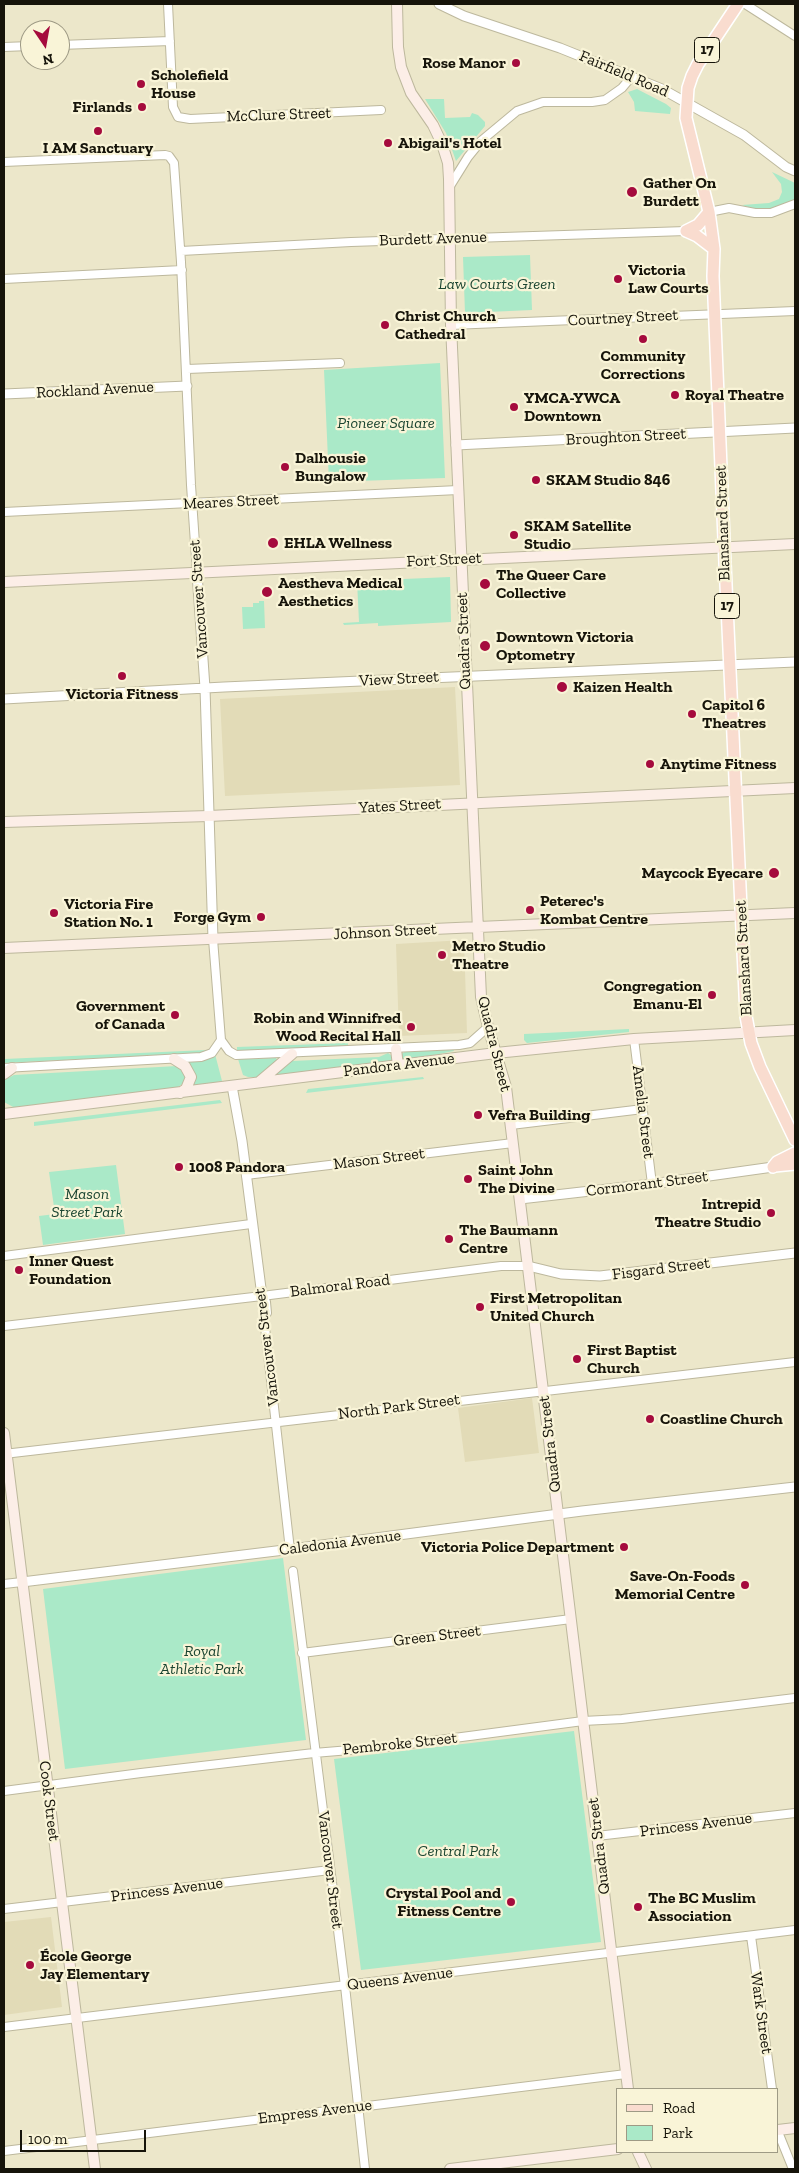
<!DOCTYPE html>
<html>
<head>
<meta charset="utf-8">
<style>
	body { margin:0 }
	#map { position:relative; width:799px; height:2173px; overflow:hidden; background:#ece7ca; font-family:"Zilla Slab",serif }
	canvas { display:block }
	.frame { position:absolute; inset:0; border:5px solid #16140a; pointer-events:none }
	.legend { position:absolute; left:616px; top:2088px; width:162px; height:65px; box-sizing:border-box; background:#f9f4d7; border:1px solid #9e9a85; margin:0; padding:6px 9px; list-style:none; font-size:15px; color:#16140a }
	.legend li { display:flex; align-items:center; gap:10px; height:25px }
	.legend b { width:25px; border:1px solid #9e9a85 }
	.north { position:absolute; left:20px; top:20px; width:50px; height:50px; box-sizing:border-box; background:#f9f4d7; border:1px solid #9e9a85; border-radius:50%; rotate:168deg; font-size:14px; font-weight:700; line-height:20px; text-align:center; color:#16140a }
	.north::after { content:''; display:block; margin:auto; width:18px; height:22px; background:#a50b3d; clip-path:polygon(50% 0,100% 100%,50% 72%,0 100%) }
	.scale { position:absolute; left:20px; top:2130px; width:126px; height:22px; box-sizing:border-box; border:2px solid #16140a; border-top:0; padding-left:6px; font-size:15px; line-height:18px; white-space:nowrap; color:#16140a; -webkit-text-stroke:4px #f9f4d7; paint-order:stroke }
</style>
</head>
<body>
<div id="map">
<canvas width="799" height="2173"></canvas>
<div class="frame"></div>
<ul class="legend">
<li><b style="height:6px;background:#f9dccf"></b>Road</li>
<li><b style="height:14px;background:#aae9c8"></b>Park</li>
</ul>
<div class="north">N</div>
<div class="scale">100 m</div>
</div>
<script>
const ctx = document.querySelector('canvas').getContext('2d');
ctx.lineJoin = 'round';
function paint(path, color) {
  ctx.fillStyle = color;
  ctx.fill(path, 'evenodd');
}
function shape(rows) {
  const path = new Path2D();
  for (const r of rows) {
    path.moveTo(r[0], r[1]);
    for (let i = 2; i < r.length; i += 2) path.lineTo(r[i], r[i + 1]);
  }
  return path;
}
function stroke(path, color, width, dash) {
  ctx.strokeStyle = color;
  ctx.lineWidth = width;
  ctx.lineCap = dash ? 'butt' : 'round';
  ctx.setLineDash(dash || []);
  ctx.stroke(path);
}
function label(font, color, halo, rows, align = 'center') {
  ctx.font = font + ' "Zilla Slab",serif';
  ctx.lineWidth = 4.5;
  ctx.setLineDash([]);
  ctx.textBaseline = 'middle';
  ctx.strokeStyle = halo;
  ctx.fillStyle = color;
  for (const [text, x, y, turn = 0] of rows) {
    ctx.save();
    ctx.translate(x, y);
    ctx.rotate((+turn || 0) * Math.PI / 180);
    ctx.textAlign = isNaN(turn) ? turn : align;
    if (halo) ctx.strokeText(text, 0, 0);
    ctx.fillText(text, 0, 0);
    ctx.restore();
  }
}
paint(shape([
	[455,687,460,785,225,796,220,699],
	[464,940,467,1033,399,1036,396,944],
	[532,1398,539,1453,465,1462,458,1408],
	[51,1917,62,2007,4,2015,4,1922]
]), '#e2dbb7');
paint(shape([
	[637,89,666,104,671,108,670,114,635,111,634,102,628,92],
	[425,99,444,99,445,118,470,117,472,113,478,115,485,122,485,126,456,161,446,133],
	[772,172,795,183,795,200,772,208,751,208,742,205,769,203,779,199,782,192,781,184],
	[530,255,532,310,465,313,463,257],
	[440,363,445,478,329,482,324,370],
	[450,577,451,622,378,626,378,623,344,625,343,623,359,622,357,581],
	[259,601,264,601,265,628,243,629,242,607,253,607,253,603,259,603],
	[629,1029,629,1032,527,1043,524,1040,524,1034],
	[348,1043,348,1047,237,1051,237,1047],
	[453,1049,454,1051,405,1061,401,1054,405,1052],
	[207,1050,200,1053,4,1063,4,1059],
	[388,1053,392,1056,393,1063,281,1077,272,1075,292,1061,379,1057],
	[215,1054,222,1081,192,1087,194,1073,188,1062,203,1061],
	[276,1058,277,1060,258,1077,248,1077,243,1075,238,1059],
	[177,1066,186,1076,185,1082,178,1087,158,1091,15,1108,4,1102,4,1080,14,1075],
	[423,1077,424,1079,306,1093,308,1089],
	[220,1100,222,1103,34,1126,34,1122],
	[116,1165,125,1234,43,1245,39,1216,55,1214,49,1172],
	[283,1558,306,1740,65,1769,43,1589],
	[574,1731,601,1942,361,1970,334,1759]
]), '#aae9c8');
const minor = shape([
	[168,4,173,107,178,117,190,119,381,110],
	[745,4,795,36],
	[60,45,170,41],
	[4,47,30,46],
	[4,162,165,155,169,156,174,163,181,262,191,485,197,573],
	[450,186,468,157,481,141,517,111,543,102,592,102,605,100,622,88,632,76],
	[709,212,729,208,755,213,771,213,795,204],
	[181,251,351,242,686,231],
	[4,279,182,270],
	[451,325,795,311],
	[187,369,340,363],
	[4,512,458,490],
	[213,939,221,1040,229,1051,236,1055,459,1045,470,1043,488,1027],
	[634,1039,652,1184],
	[4,1068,201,1057,212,1053,221,1040],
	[511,1125,643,1109],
	[246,1175,513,1143],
	[4,1256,251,1224],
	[262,1296,266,1302,267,1313,264,1318,290,1550],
	[4,1326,262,1296,501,1266,528,1266],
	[4,1454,795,1362],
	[293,1571,345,1986,365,2169],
	[4,1584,22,1582],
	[302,1653,571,1619],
	[4,1791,141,1773,314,1753,386,1747,583,1721,622,1719,795,1698],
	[597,1836,795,1813],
	[4,1909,330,1870],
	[751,1936,772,2089],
	[4,2027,795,1930],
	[778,2132,793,2169],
	[4,2151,626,2074]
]);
const tertiary = shape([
	[439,4,464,16,560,48,662,89,744,135,786,167,795,171],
	[4,394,187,386],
	[456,445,795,428],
	[197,573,205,688,213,939],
	[4,699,224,687,795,662],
	[232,1086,242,1141,262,1296],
	[520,1199,652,1184,773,1167],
	[528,1266,561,1274,600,1276,795,1253],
	[22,1582,276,1551,582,1511,795,1487]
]);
const secondary = shape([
	[397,4,398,47,401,67,411,93,433,125,442,144,448,163,449,179,451,325,481,997,488,1027,506,1087,628,2089],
	[4,582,795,544],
	[4,822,209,816,795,788],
	[4,948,795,913],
	[396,1049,398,1066],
	[174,1059,185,1066,191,1077,186,1089,180,1093],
	[4,1074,12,1068],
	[259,1082,292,1054],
	[4,1114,496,1053,634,1039,795,1030],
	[4,1433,95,2169],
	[778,2130,795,2128],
	[638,2152,646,2169],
	[450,2169,618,2149]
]);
const primary = shape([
	[738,4,698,64,692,76,688,88,686,118,709,212,714,249,713,276,725,563,746,1016,751,1043,760,1067,795,1140],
	[686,231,697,236,714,249],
	[686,231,698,225,709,212],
	[775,1166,795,1164],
	[773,1167,777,1162,795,1153]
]);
stroke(minor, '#bdb89d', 10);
stroke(tertiary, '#bdb89d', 11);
stroke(secondary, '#bdb89d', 12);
stroke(primary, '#fff', 14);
stroke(minor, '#fff', 8);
stroke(tertiary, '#fff', 9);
stroke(secondary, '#fceee7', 10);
stroke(primary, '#f9dccf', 11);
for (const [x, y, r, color] of [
	[516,63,5,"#a50b3d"],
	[141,84,5,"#a50b3d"],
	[142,107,5,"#a50b3d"],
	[98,131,5,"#a50b3d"],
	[388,143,5,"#a50b3d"],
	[632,192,6,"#a50b3d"],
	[618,279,5,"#a50b3d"],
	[385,325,5,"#a50b3d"],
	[643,339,5,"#a50b3d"],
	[675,395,5,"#a50b3d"],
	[514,407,5,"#a50b3d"],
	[285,467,5,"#a50b3d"],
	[536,480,5,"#a50b3d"],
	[514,535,5,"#a50b3d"],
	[273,543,6,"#a50b3d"],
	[485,584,6,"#a50b3d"],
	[267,592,6,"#a50b3d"],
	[485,646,6,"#a50b3d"],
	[122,676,5,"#a50b3d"],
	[562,687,6,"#a50b3d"],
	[692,714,5,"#a50b3d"],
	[650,764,5,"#a50b3d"],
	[774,873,6,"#a50b3d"],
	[530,910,5,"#a50b3d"],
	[54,913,5,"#a50b3d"],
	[261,917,5,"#a50b3d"],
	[442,955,5,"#a50b3d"],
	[712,995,5,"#a50b3d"],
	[175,1015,5,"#a50b3d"],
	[411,1027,5,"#a50b3d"],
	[478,1115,5,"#a50b3d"],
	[179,1167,5,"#a50b3d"],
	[468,1179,5,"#a50b3d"],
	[771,1213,5,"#a50b3d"],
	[449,1239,5,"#a50b3d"],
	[19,1270,5,"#a50b3d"],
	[480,1307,5,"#a50b3d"],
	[577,1359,5,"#a50b3d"],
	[650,1419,5,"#a50b3d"],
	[624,1547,5,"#a50b3d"],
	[745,1585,5,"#a50b3d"],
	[511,1902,5,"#a50b3d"],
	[638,1907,5,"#a50b3d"],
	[30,1965,5,"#a50b3d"]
]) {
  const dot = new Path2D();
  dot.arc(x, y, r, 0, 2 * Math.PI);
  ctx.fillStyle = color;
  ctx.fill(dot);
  stroke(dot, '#f9f4d7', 2);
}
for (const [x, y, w] of [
	[707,50,25],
	[727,606,25]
]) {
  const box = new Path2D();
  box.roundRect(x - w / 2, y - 12.5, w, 25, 4);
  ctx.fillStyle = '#f9f4d7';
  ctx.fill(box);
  stroke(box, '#16140a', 1);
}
label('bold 15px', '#16140a', null, [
	["17",707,50],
	["17",727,606]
]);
label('bold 16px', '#16140a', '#f9f4d7', [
	["Rose Manor",506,63,"right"],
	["Scholefield",151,75],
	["House",151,93],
	["Firlands",132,107,"right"],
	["Abigail's Hotel",398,143],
	["I AM Sanctuary",98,148,"center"],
	["Gather On",643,183],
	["Burdett",643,201],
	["Victoria",628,270],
	["Law Courts",628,288],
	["Christ Church",395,316],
	["Cathedral",395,334],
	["Community",643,356,"center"],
	["Corrections",643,374,"center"],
	["Royal Theatre",685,395],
	["YMCA-YWCA",524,398],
	["Downtown",524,416],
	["Dalhousie",295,458],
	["Bungalow",295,476],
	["SKAM Studio 846",546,480],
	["SKAM Satellite",524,526],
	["Studio",524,544],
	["EHLA Wellness",284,543],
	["The Queer Care",496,575],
	["Collective",496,593],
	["Aestheva Medical",278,583],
	["Aesthetics",278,601],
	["Downtown Victoria",496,637],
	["Optometry",496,655],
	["Kaizen Health",573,687],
	["Victoria Fitness",122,694,"center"],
	["Capitol 6",702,705],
	["Theatres",702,723],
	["Anytime Fitness",660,764],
	["Maycock Eyecare",763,873,"right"],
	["Peterec's",540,901],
	["Kombat Centre",540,919],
	["Victoria Fire",64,904],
	["Station No. 1",64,922],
	["Forge Gym",251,917,"right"],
	["Metro Studio",452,946],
	["Theatre",452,964],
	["Congregation",702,986,"right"],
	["Emanu-El",702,1004,"right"],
	["Government",165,1006,"right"],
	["of Canada",165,1024,"right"],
	["Robin and Winnifred",401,1018,"right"],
	["Wood Recital Hall",401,1036,"right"],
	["Vefra Building",488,1115],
	["1008 Pandora",189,1167],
	["Saint John",478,1170],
	["The Divine",478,1188],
	["Intrepid",761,1204,"right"],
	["Theatre Studio",761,1222,"right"],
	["The Baumann",459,1230],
	["Centre",459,1248],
	["Inner Quest",29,1261],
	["Foundation",29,1279],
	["First Metropolitan",490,1298],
	["United Church",490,1316],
	["First Baptist",587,1350],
	["Church",587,1368],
	["Coastline Church",660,1419],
	["Victoria Police Department",614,1547,"right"],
	["Save-On-Foods",735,1576,"right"],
	["Memorial Centre",735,1594,"right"],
	["Crystal Pool and",501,1893,"right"],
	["Fitness Centre",501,1911,"right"],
	["The BC Muslim",648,1898],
	["Association",648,1916],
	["École George",40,1956],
	["Jay Elementary",40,1974]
], 'left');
label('16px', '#16140a', '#f9f4d7', [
	["Fairfield Road",624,74,23],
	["McClure Street",279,115,-2],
	["Burdett Avenue",433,239,-2],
	["Courtney Street",623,318,-3],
	["Rockland Avenue",95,390,-3],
	["Broughton Street",626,437,-3],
	["Meares Street",231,502,-3],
	["Blanshard Street",723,523,-92],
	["Fort Street",444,560,-3],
	["Vancouver Street",199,599,-94],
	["Quadra Street",464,641,-92],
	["View Street",399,679,-3],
	["Yates Street",400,806,-3],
	["Johnson Street",385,932,-3],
	["Blanshard Street",744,958,-93],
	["Quadra Street",494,1044,76],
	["Pandora Avenue",399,1065,-7],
	["Amelia Street",643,1112,83],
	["Mason Street",379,1159,-7],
	["Cormorant Street",647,1184,-7],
	["Fisgard Street",661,1269,-7],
	["Balmoral Road",340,1286,-7],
	["Vancouver Street",267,1347,-97],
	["North Park Street",399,1407,-7],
	["Quadra Street",550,1444,-97],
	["Caledonia Avenue",340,1543,-7],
	["Green Street",437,1636,-7],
	["Pembroke Street",400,1744,-6],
	["Cook Street",49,1801,83],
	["Princess Avenue",696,1825,-7],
	["Quadra Street",599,1846,-97],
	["Vancouver Street",330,1870,83],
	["Princess Avenue",167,1890,-7],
	["Queens Avenue",400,1979,-7],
	["Wark Street",761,2013,82],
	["Empress Avenue",315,2112,-7]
]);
label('italic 16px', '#1b4531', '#f9f4d7', [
	["Law Courts Green",497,284],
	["Pioneer Square",386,423],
	["Mason",87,1194],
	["Street Park",87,1212],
	["Royal",202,1651],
	["Athletic Park",202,1669],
	["Central Park",458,1851]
]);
</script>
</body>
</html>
